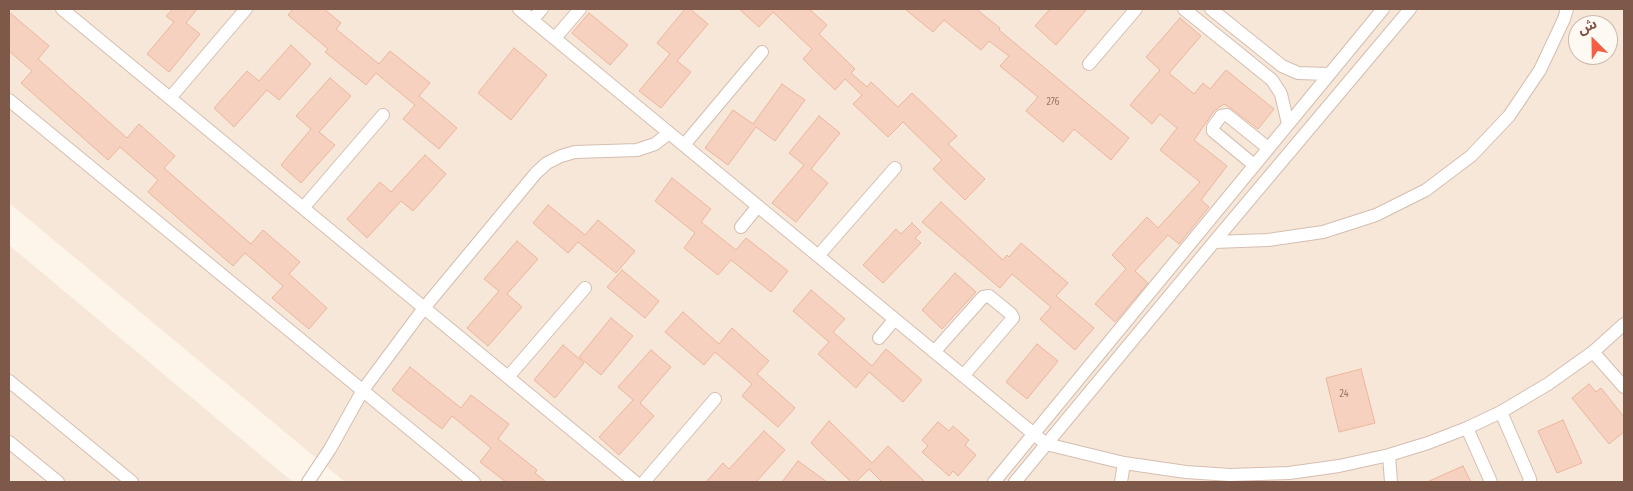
<!DOCTYPE html>
<html>
<head>
<meta charset="utf-8">
<style>
	body { margin:0 }
	#map { position:relative; width:1633px; height:491px; overflow:hidden; background:#fef5ea; font-family:"Fira Sans Condensed","Noto Sans Arabic",sans-serif }
	canvas { display:block }
	.frame { position:absolute; inset:0; border:10px solid #7e5849; pointer-events:none }
	.north { position:absolute; left:1568px; top:15px; width:50px; height:50px; box-sizing:border-box; background:#fff9f3; border:1px solid #cbb9af; border-radius:50%; rotate:337deg; font-size:14px; font-weight:700; line-height:20px; text-align:center; color:#7e5849 }
	.north::after { content:''; display:block; margin:auto; width:18px; height:22px; background:#f45f44; clip-path:polygon(50% 0,100% 100%,50% 72%,0 100%) }
</style>
</head>
<body>
<div id="map">
<canvas width="1633" height="491"></canvas>
<div class="frame"></div>
<div class="north">ش</div>
</div>
<script>
const ctx = document.querySelector('canvas').getContext('2d');
ctx.lineJoin = 'round';
function paint(path, color) {
  ctx.fillStyle = color;
  ctx.fill(path, 'evenodd');
}
function shape(rows) {
  const path = new Path2D();
  for (const r of rows) {
    path.moveTo(r[0], r[1]);
    for (let i = 2; i < r.length; i += 2) path.lineTo(r[i], r[i + 1]);
  }
  return path;
}
function stroke(path, color, width, dash) {
  ctx.strokeStyle = color;
  ctx.lineWidth = width;
  ctx.lineCap = dash ? 'butt' : 'round';
  ctx.setLineDash(dash || []);
  ctx.stroke(path);
}
function label(font, color, halo, rows, align = 'center') {
  ctx.font = font + ' "Fira Sans Condensed",sans-serif';
  ctx.lineWidth = 4;
  ctx.setLineDash([]);
  ctx.textBaseline = 'middle';
  ctx.strokeStyle = halo;
  ctx.fillStyle = color;
  for (const [text, x, y, turn = 0] of rows) {
    ctx.save();
    ctx.translate(x, y);
    ctx.rotate((+turn || 0) * Math.PI / 180);
    ctx.textAlign = isNaN(turn) ? turn : align;
    if (halo) ctx.strokeText(text, 0, 0);
    ctx.fillText(text, 0, 0);
    ctx.restore();
  }
}
paint(shape([
	[9,9,1624,9,1624,482,345,482,9,203],
	[1578,25,1608,25,1608,55,1578,55],
	[9,245,293,482,9,482]
]), '#f7e7d8');
const building = shape([
	[173,9,197,9,186,23,200,34,169,72,147,54,174,22,166,16,173,9],
	[293,9,324,9,341,23,336,29,379,64,390,51,430,83,419,96,457,128,439,149,403,119,415,105,376,73,366,85,325,52,328,49,288,15,293,9],
	[685,9,690,9,708,24,677,61,691,72,661,108,639,91,670,54,657,43,685,9],
	[739,9,809,9,827,25,819,34,855,69,851,73,867,87,871,82,898,107,912,93,957,136,948,144,985,179,965,200,933,169,942,160,903,122,888,137,853,104,862,95,845,79,835,90,803,59,812,49,773,12,759,27,739,9],
	[905,9,976,9,1000,28,999,30,1129,138,1111,160,1074,129,1063,142,1026,111,1038,97,1000,66,1009,56,989,41,981,50,944,20,933,32,905,9],
	[1050,9,1087,9,1056,45,1035,26,1050,9],
	[9,12,49,46,38,59,127,138,139,124,175,156,164,168,251,244,263,230,300,262,289,274,327,308,309,329,272,298,283,286,245,253,233,266,148,192,158,180,120,147,108,160,21,83,32,71,9,51,9,12],
	[589,13,628,45,610,65,572,33,589,13],
	[1180,18,1201,36,1169,73,1194,94,1203,83,1210,89,1226,70,1274,109,1258,129,1232,109,1224,104,1214,111,1194,140,1227,166,1201,200,1209,207,1179,244,1168,235,1135,271,1148,283,1115,322,1095,304,1126,269,1112,255,1147,217,1158,228,1200,182,1160,150,1177,128,1160,114,1152,124,1130,105,1160,70,1146,57,1180,18],
	[291,45,311,64,279,100,267,90,234,127,214,108,247,71,259,81,291,45],
	[514,48,547,75,511,120,478,93,514,48],
	[330,78,351,96,319,132,335,145,301,183,281,165,311,129,296,116,330,78],
	[782,84,805,100,775,141,756,127,728,165,705,148,733,110,753,124,782,84],
	[819,116,840,133,811,169,828,183,796,222,772,203,804,165,789,153,819,116],
	[425,155,446,174,413,211,401,201,367,238,347,219,380,182,391,192,425,155],
	[672,178,711,209,701,222,736,250,746,238,788,271,771,292,731,260,718,275,684,248,695,233,655,201,672,178],
	[941,202,1003,260,1007,255,1009,257,1021,243,1068,283,1056,296,1094,328,1075,350,1040,319,1051,307,1012,274,1000,288,922,222,941,202],
	[548,205,585,235,598,220,635,251,616,273,578,242,568,253,533,223,548,205],
	[912,223,921,232,915,238,921,243,883,283,863,265,896,229,901,234,912,223],
	[517,241,538,259,507,294,522,307,488,346,467,328,499,291,484,279,517,241],
	[622,270,659,301,645,318,607,287,622,270],
	[955,273,976,292,942,329,922,310,955,273],
	[811,290,845,319,833,332,872,366,886,349,922,380,903,402,869,372,856,388,818,354,829,342,793,311,811,290],
	[683,312,719,344,732,328,769,361,757,374,795,408,778,427,742,396,752,384,715,352,704,365,665,332,683,312],
	[611,318,633,336,601,375,579,357,611,318],
	[1037,344,1058,361,1027,399,1006,382,1037,344],
	[563,345,584,363,555,398,534,380,563,345],
	[651,350,671,367,640,403,654,416,619,455,599,437,633,400,618,387,651,350],
	[410,367,461,408,471,395,509,424,498,439,537,470,535,473,546,482,506,482,480,462,491,448,452,416,442,429,392,390,410,367],
	[1361,369,1375,423,1339,432,1326,378,1361,369],
	[1589,384,1596,392,1601,388,1624,417,1624,432,1609,444,1572,398,1589,384],
	[1563,420,1582,463,1557,473,1538,431,1563,420],
	[829,421,872,463,888,446,925,482,882,482,869,469,856,482,851,482,811,443,829,421],
	[938,422,949,431,953,426,969,440,965,445,976,455,958,476,953,471,949,476,922,452,928,446,922,440,938,422],
	[764,431,785,450,756,482,706,482,723,463,729,469,764,431],
	[798,461,827,482,782,482,798,461],
	[1463,466,1471,482,1427,482,1463,466]
]);
paint(building, '#f7d1bf');
stroke(building, '#ecb69d', 1);
const minor = shape([
	[62,9,635,482],
	[519,9,1046,444,1124,463,1186,472,1230,475,1289,473,1339,466,1389,455,1428,443,1467,428,1501,412,1548,384,1593,352,1624,324],
	[1184,9,1272,80,1281,94,1288,124],
	[1211,9,1282,66,1298,73,1329,74],
	[532,20,542,9],
	[555,38,580,9],
	[1089,64,1136,9],
	[170,98,246,9],
	[9,100,474,482],
	[684,145,762,52],
	[1254,165,1213,131,1213,127,1221,116,1227,115,1268,148],
	[303,208,383,115],
	[741,227,758,206],
	[1214,242,1268,240,1323,232,1376,215,1426,190,1471,156,1509,116,1540,70,1564,19,1567,9],
	[818,256,895,168],
	[879,338,894,320],
	[934,352,983,297,989,296,1011,314,1013,318,963,376],
	[1593,352,1624,387],
	[508,377,585,288],
	[9,381,132,482],
	[1501,412,1530,479,1529,482],
	[1467,428,1491,482],
	[9,442,58,482],
	[1389,455,1391,482],
	[308,482,330,449,363,390,424,308,536,173,547,163,561,156,575,152,637,150,655,144,669,133],
	[644,482,715,399],
	[994,482,1383,9],
	[1015,482,1214,242,1410,9],
	[1121,482,1124,463]
]);
stroke(minor, '#d5beb0', 14);
stroke(minor, '#fff', 12);
label('10px', '#9c7666', null, [
	["276",1053,102],
	["24",1344,394]
]);
</script>
</body>
</html>
